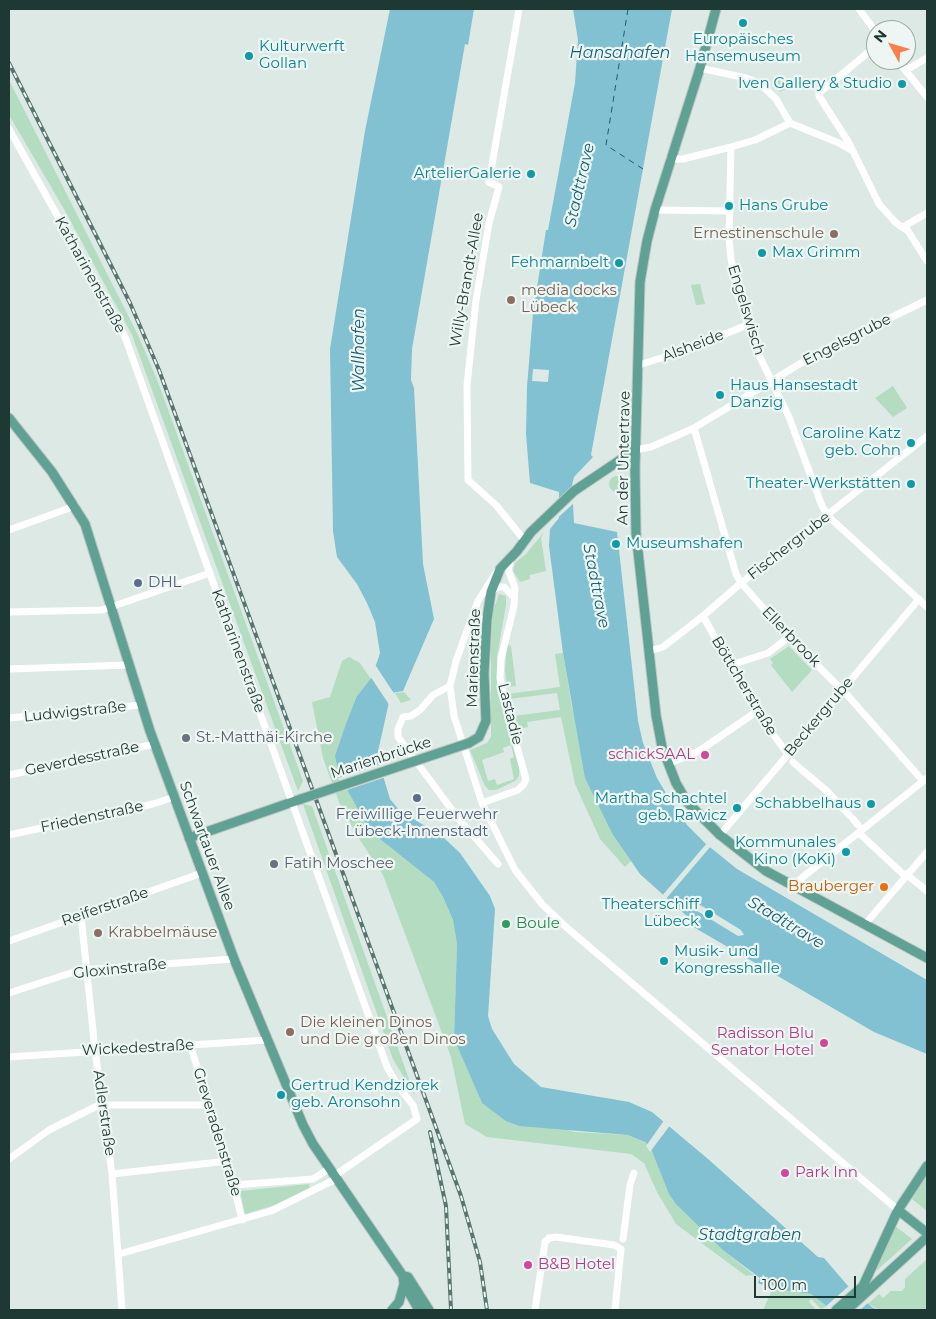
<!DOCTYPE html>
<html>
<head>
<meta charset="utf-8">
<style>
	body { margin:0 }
	#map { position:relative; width:936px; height:1319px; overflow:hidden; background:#dce9e4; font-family:Montserrat,sans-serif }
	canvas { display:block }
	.frame { position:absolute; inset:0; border:10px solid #1e3933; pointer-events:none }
	.north { position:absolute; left:866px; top:20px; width:50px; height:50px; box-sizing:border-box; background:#edf6f2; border:1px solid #9aaaa6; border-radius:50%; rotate:309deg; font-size:14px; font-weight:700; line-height:20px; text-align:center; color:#1e3933 }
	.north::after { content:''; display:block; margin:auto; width:18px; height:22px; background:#f7804d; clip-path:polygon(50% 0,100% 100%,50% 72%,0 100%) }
	.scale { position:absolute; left:754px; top:1276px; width:102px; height:22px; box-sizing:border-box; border:2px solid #1e3933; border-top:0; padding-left:6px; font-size:15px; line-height:18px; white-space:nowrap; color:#1e3933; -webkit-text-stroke:4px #edf6f2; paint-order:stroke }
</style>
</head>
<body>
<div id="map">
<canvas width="936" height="1319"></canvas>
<div class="frame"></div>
<div class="north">N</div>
<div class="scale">100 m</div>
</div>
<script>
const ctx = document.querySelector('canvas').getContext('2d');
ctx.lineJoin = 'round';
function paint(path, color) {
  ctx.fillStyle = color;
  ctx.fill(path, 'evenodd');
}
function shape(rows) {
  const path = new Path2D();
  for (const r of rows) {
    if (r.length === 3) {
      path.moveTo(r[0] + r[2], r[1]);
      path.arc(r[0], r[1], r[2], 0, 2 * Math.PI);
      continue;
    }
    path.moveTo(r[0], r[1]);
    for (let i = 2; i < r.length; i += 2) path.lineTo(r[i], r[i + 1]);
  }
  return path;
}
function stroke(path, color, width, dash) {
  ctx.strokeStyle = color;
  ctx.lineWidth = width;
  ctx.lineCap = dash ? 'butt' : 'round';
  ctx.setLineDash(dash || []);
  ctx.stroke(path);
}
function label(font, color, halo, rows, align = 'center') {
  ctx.font = font + ' Montserrat,sans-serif';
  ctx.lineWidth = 4.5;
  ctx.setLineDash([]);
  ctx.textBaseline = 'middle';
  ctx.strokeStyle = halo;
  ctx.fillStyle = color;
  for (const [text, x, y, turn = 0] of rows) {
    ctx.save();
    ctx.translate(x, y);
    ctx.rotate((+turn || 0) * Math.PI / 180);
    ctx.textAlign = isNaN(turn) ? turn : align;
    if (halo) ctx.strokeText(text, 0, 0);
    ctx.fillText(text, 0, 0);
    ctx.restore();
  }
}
paint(shape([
	[780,77,787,88,780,92,773,81],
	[9,80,138,335,158,382,303,781,298,791,132,335,64,209,9,115],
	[700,284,705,304,696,305,691,285],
	[893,386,907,408,893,417,875,398],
	[617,484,8],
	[544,532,541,538,546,571,530,575,530,579,520,582,513,571,515,563,526,554],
	[499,594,506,596,506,605,497,657,498,693,519,768,519,776,515,781,496,790,489,790,485,786,470,750,487,743,491,737,491,646,493,611],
	[511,745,514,757,510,759,514,779,497,785,495,779,488,781,482,760,504,752,503,748],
	[507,644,511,646,516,686,507,687,505,670],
	[789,646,812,670,792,692,771,665,773,663,770,659],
	[563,653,572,707,613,835,631,861,625,867,600,839,575,784,561,717,527,722,528,727,518,729,514,716,560,710,557,693,509,699,508,694,560,687,555,654],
	[349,657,360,663,371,679,357,696,371,832,434,882,443,897,453,920,457,944,454,1039,482,1103,574,1132,628,1135,645,1142,650,1146,658,1163,724,1251,754,1275,746,1276,676,1224,657,1192,644,1163,631,1154,487,1137,465,1124,451,1057,383,875,356,834,339,802,323,758,312,702,330,697,342,661],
	[404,692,411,700,401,703,395,693],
	[303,804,312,806,415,1096,393,1059],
	[927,1175,927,1211,912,1199],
	[309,1184,310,1188,275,1205,245,1214,240,1191],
	[895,1226,912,1239,875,1272,874,1271],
	[927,1259,927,1310,880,1310,868,1304,879,1294,883,1298,891,1291,902,1291,905,1287,905,1279],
	[774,1286,783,1290,811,1294,827,1306,821,1309,811,1299,809,1302,815,1308,812,1310,763,1310]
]), '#b4dcc1');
paint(shape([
	[390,9,474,9,468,45,465,44,412,349,411,380,414,388,423,564,434,619,403,691,391,693,377,756,390,799,399,810,443,837,460,853,490,896,495,909,488,1016,492,1029,514,1064,541,1087,629,1102,652,1112,708,1159,818,1257,824,1258,848,1286,873,1308,880,1310,832,1310,811,1294,783,1290,765,1282,763,1285,758,1283,760,1278,724,1251,676,1204,669,1194,650,1146,645,1142,628,1135,519,1126,506,1121,482,1103,454,1039,457,944,453,920,443,897,434,882,371,832,340,777,335,756,346,724,357,696,372,677,380,653,375,622,367,603,357,584,337,557,333,531,330,349,365,131],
	[573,9,672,9,591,455,593,457,574,477,572,485,574,523,617,532,638,721,643,743,657,778,670,800,687,825,706,844,737,869,927,980,927,1054,874,1032,690,925,689,918,640,874,613,835,585,778,563,653,549,546,550,529,559,518,559,492,530,483,526,434,527,387,533,313,546,230,548,230,575,83,578,40],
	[689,898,741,930,744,935,738,936,689,906,686,899]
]), '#81c1d2');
paint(shape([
	[533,369,549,370,548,382,532,381],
	[573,486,574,503,551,524,557,517,556,502],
	[376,666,395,695,393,695,390,706,370,676,373,668],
	[382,764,386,777,344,791,338,778],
	[707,843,711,846,665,900,661,897],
	[665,1119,671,1124,650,1152,646,1146],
	[850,1285,869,1302,860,1310,828,1310,825,1307]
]), '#dce9e4');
stroke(shape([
	[628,9,606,145,643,169]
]), '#176176', 1, [6, 5]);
const major = shape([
	[716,9,700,68,655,210,647,241,640,282,635,469,636,533,656,715,662,747,676,783,687,802,720,835,766,871,927,958],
	[9,418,52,472,85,524,150,731,234,959,303,1125,313,1144,403,1276,404,1284,419,1310],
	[469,743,479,737,486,721,484,674,487,619,491,592,500,569,517,551,531,532,574,491,635,450],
	[189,838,301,799],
	[898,1210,927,1233],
	[403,1276,408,1277,429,1310],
	[392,1310,399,1302,404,1284],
	[836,1310,863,1286,898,1210,927,1166],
	[847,1310,927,1237]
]);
stroke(major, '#bcc4c2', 11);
stroke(shape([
	[519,9,489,182,499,187,489,223,476,300,467,385,468,480,496,505,525,541],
	[859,9,876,32],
	[876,46,819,93,819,96,849,143,879,204,896,223,908,231,927,261],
	[897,60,927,97],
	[700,68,746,78,759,83,776,99,790,123],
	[906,70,927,58],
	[9,129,125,337,387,1067,398,1086,413,1105,417,1119,334,1176],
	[731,147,729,237,731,259,738,295,755,347,789,417,822,506,828,516,927,607],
	[670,159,683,159,731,147,755,140,790,123,839,143,851,150],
	[655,210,730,211],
	[903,227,927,213],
	[639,365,683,351,747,325],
	[694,428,736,574,741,583,789,637,849,697,923,781],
	[635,450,651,447,694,428,816,354,927,300],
	[9,530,75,506],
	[497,571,478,601,456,661,450,686,454,716,482,803,515,870,542,904,566,927,898,1210],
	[491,592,498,587,504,587,514,597],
	[9,612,102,610,210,573],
	[703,616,756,712,788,754],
	[470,627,478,619,487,619],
	[649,651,663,647,703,616,741,583,927,436],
	[731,665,768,653,789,637],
	[9,669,129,665],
	[450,686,433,695,420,710,411,716,403,717,398,729,398,737,458,818,498,864],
	[9,718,141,705],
	[793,762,802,770],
	[668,764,699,751,756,712],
	[802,770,828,792,850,816],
	[9,775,155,744],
	[482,803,518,790,524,784,526,779,504,700,500,678,501,659,514,606,515,588,508,569,511,558],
	[853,819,858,825],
	[859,833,905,876],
	[9,835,153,804,174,797],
	[720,835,919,599],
	[906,874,927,891],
	[793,885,927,778],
	[81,916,95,1050,112,1174,122,1310],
	[866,923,927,852],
	[9,941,202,873],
	[9,993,80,970,234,959],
	[190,1045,228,1161,242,1220],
	[9,1057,267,1040],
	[9,1159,49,1130,99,1105,209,1105],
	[112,1174,228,1161],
	[234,1185,313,1179,329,1169],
	[623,1239,630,1185,634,1173],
	[119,1254,271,1211,336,1179],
	[535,1310,545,1242,549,1238,556,1237,614,1245,621,1249,615,1310]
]), '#fff', 7);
stroke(major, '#5fa193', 9);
const rail = shape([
	[9,63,130,303,159,370,461,1196,480,1262,487,1310],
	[430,1132,446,1206,451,1310]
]);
stroke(rail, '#58756f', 4);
stroke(rail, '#edf6f2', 2, [5.5]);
const majorBridge = shape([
	[301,799,469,743]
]);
stroke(majorBridge, '#bcc4c2', 11, []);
stroke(majorBridge, '#5fa193', 9);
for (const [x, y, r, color] of [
	[743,23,5,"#0f9aa8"],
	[249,56,5,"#0f9aa8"],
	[902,84,5,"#0f9aa8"],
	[531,174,5,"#0f9aa8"],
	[729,206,5,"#0f9aa8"],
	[834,234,5,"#8d6e63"],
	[762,253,5,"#0f9aa8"],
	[619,263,5,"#0f9aa8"],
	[511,300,5,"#8d6e63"],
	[720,395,5,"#0f9aa8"],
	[911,443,5,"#0f9aa8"],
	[911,484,5,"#0f9aa8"],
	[616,544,5,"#0f9aa8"],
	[138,583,5,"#5c6f8a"],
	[186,738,5,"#6b7280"],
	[705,755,5,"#d1479c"],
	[417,798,5,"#5c6f8a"],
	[871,804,5,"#0f9aa8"],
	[737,808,5,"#0f9aa8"],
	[846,852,5,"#0f9aa8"],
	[274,864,5,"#6b7280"],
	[884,887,5,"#e8710a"],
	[709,914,5,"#0f9aa8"],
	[506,924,5,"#2e9e5b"],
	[98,933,5,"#8d6e63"],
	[664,961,5,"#0f9aa8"],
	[290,1032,5,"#8d6e63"],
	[824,1043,5,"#d1479c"],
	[281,1095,5,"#0f9aa8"],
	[785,1173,5,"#d1479c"],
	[528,1265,5,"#d1479c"]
]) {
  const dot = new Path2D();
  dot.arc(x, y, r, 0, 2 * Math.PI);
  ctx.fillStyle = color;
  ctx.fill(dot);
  stroke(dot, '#edf6f2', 2);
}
label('15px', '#0d838f', '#edf6f2', [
	["Europäisches",743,40,"center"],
	["Hansemuseum",743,57,"center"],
	["Kulturwerft",259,47,"left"],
	["Gollan",259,64,"left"],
	["Iven Gallery & Studio",892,84],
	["ArtelierGalerie",521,174],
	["Hans Grube",739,206,"left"],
	["Max Grimm",772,253,"left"],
	["Fehmarnbelt",609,263],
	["Haus Hansestadt",730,386,"left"],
	["Danzig",730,403,"left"],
	["Caroline Katz",901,434],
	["geb. Cohn",901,451],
	["Theater-Werkstätten",901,484],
	["Museumshafen",626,544,"left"],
	["Martha Schachtel",727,799],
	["geb. Rawicz",727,816],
	["Schabbelhaus",861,804],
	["Kommunales",836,843],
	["Kino (KoKi)",836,860],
	["Theaterschiff",699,905],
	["Lübeck",699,922],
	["Musik- und",674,952,"left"],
	["Kongresshalle",674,969,"left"],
	["Gertrud Kendziorek",291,1086,"left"],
	["geb. Aronsohn",291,1103,"left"]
], 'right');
label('15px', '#785e54', '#edf6f2', [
	["Ernestinenschule",824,234,"right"],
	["media docks",521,291],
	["Lübeck",521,308],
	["Krabbelmäuse",108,933],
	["Die kleinen Dinos",300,1023],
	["und Die großen Dinos",300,1040]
], 'left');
label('15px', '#1e3933', '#edf6f2', [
	["Katharinenstraße",90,275,61],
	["Willy-Brandt-Allee",467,280,-80],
	["Engelswisch",746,310,73],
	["Engelsgrube",847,340,-27],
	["Alsheide",693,346,-21],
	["An der Untertrave",624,458,-89],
	["Fischergrube",789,546,-38],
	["Ellerbrook",791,637,46],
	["Katharinenstraße",238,651,70],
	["Marienstraße",474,658,-88],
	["Böttcherstraße",744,686,59],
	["Ludwigstraße",75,712,-6],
	["Lastadie",510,714,76],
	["Beckergrube",819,717,-50],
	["Marienbrücke",381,758,-18],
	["Geverdesstraße",82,759,-12],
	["Friedenstraße",92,817,-12],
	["Schwartauer Allee",207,846,70],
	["Reiferstraße",105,907,-19],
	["Gloxinstraße",120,969,-6],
	["Wickedestraße",138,1048,-3],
	["Adlerstraße",104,1113,82],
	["Greveradenstraße",217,1132,73]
]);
label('15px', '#4e5e75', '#edf6f2', [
	["DHL",148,583],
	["Freiwillige Feuerwehr",417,815,"center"],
	["Lübeck-Innenstadt",417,832,"center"]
], 'left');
label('15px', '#5b616d', '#edf6f2', [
	["St.-Matthäi-Kirche",196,738],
	["Fatih Moschee",284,864]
], 'left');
label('15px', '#b23c85', '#edf6f2', [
	["schickSAAL",695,755],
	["Radisson Blu",814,1034],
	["Senator Hotel",814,1051],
	["Park Inn",795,1173,"left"],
	["B&B Hotel",538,1265,"left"]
], 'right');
label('15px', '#c56008', '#edf6f2', [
	["Brauberger",874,887]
], 'right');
label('15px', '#27864d', '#edf6f2', [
	["Boule",516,924]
], 'left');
label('italic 16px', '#176176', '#edf6f2', [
	["Hansahafen",620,53],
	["Stadttrave",580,185,-77],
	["Wallhafen",359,350,-90],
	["Stadttrave",596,586,79],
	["Stadttrave",786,923,31],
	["Stadtgraben",750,1235]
]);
</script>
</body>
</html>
